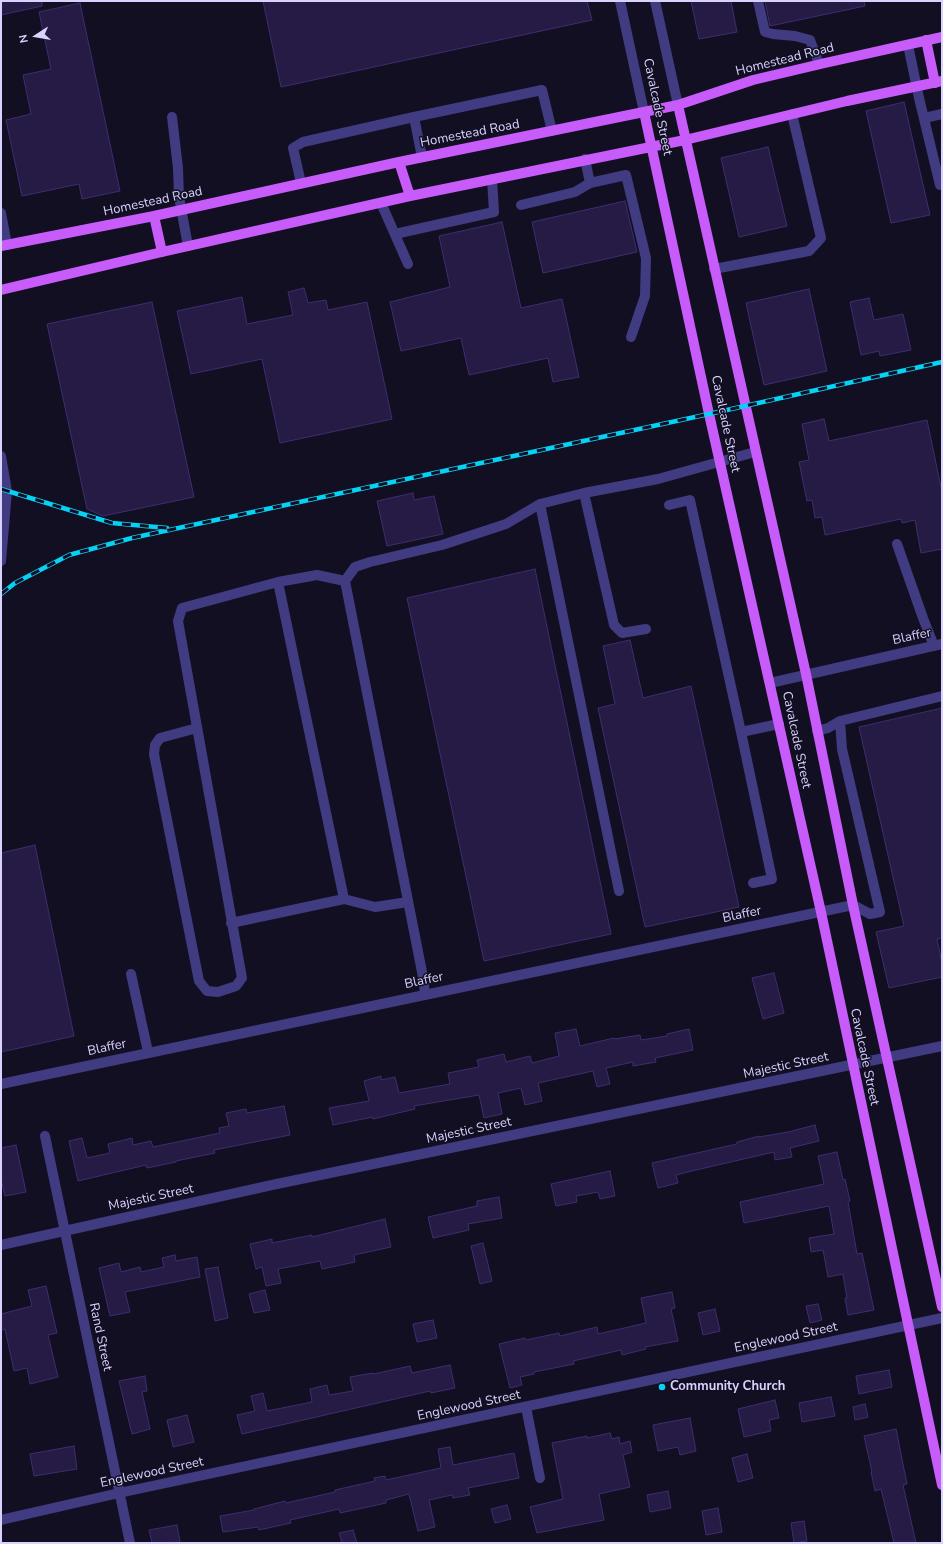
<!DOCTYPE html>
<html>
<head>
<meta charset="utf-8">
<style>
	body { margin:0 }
	#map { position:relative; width:943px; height:1544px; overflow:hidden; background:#130f23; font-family:"Nunito Sans",sans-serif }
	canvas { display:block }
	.frame { position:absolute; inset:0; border:2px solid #d9d2fe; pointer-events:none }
	.north { position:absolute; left:16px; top:16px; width:40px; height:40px; -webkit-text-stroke:3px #130f23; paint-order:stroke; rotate:258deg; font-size:11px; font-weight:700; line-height:16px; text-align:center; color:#d9d2fe }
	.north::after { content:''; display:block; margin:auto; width:14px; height:18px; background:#d9d2fe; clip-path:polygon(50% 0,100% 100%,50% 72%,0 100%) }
</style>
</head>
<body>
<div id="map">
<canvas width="943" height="1544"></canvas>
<div class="frame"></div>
<div class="north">N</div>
</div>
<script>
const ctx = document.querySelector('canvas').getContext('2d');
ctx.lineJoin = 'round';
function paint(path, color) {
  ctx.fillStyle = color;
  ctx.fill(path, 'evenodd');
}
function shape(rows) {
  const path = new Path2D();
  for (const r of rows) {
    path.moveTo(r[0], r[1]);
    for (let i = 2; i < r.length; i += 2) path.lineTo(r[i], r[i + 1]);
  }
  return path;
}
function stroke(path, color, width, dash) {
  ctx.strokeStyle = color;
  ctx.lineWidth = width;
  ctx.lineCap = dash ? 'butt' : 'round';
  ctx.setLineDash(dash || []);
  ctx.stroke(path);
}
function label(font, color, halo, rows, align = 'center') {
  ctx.font = font + ' "Nunito Sans",sans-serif';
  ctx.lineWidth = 3;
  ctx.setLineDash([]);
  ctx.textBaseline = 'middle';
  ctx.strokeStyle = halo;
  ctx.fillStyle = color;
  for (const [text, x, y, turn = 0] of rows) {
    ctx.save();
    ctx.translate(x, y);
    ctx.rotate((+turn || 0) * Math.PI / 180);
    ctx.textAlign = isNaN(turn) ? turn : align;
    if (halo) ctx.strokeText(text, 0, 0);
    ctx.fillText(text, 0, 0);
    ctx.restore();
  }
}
const building = shape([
	[1,1,42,1,42,6,1,15,1,1],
	[263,1,587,1,592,20,281,87,263,1],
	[691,1,731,1,737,32,699,39,691,1],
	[765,1,864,1,865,6,770,26,765,1],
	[80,3,120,191,82,199,79,184,22,196,6,120,31,114,23,75,51,69,39,12,80,3],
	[904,102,930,215,891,223,866,111,904,102],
	[768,147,787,226,739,237,721,158,768,147],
	[625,201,637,252,543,273,532,222,625,201],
	[502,222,521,308,562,299,579,377,553,382,548,358,469,375,461,338,401,351,390,302,450,287,439,236,502,222],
	[304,288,308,303,326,300,328,310,367,302,392,419,280,443,262,359,191,374,177,311,242,297,247,324,293,315,288,292,304,288],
	[809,289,827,371,764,385,746,303,809,289],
	[869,298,874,320,903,314,911,350,880,356,879,351,861,355,850,302,869,298],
	[152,302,194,497,103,516,87,509,47,324,152,302],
	[824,419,829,441,927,420,942,492,942,549,921,553,915,520,902,523,901,519,825,535,822,517,815,518,812,500,807,501,799,462,809,460,802,424,824,419],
	[413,493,414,500,434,496,443,534,387,546,377,501,413,493],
	[535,569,611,934,484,961,407,598,535,569],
	[630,640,643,698,691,686,739,907,645,927,598,708,615,704,603,646,630,640],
	[942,708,942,938,937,939,942,963,942,977,889,988,876,932,904,926,859,727,942,708],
	[35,845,74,1036,1,1052,1,853,35,845],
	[774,973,784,1013,763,1019,752,978,774,973],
	[576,1029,580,1046,614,1038,615,1039,640,1035,641,1040,667,1036,667,1034,689,1029,693,1050,655,1058,656,1062,633,1066,633,1062,606,1068,610,1084,597,1087,593,1071,538,1083,542,1101,525,1105,521,1088,498,1093,502,1114,484,1118,479,1095,414,1106,415,1109,373,1119,373,1117,333,1125,329,1108,369,1101,364,1081,381,1076,381,1080,395,1077,399,1093,450,1084,448,1073,479,1067,477,1060,504,1054,506,1062,530,1056,532,1063,559,1056,555,1033,576,1029],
	[284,1106,290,1135,214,1150,215,1153,176,1161,176,1162,147,1168,146,1165,78,1181,69,1141,82,1138,87,1158,110,1153,108,1144,132,1138,133,1145,151,1141,153,1147,220,1133,219,1128,229,1126,226,1113,246,1109,247,1113,284,1106],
	[815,1125,819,1141,790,1148,792,1157,775,1160,774,1152,696,1170,676,1175,678,1183,658,1188,652,1163,737,1144,737,1142,759,1136,759,1137,788,1132,815,1125],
	[16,1145,26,1192,5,1196,1,1180,1,1148,16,1145],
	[837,1152,843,1180,845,1179,850,1201,848,1202,857,1254,862,1253,874,1310,848,1315,845,1298,847,1298,843,1274,828,1277,823,1250,811,1252,809,1238,834,1234,829,1206,744,1223,740,1202,824,1184,818,1156,837,1152],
	[610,1171,615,1196,600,1199,598,1192,576,1196,577,1202,556,1206,551,1184,610,1171],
	[499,1197,502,1218,468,1224,469,1230,433,1238,428,1217,477,1206,477,1201,499,1197],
	[385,1219,391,1247,354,1255,355,1262,322,1269,320,1261,278,1269,281,1283,266,1286,262,1267,256,1269,250,1244,272,1239,272,1243,312,1235,312,1237,385,1219],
	[483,1243,492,1281,480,1284,471,1246,483,1243],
	[175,1255,176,1261,197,1257,200,1277,125,1292,130,1312,110,1316,99,1268,119,1263,121,1272,140,1267,141,1272,164,1267,162,1258,175,1255],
	[218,1267,228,1318,215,1321,205,1269,218,1267],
	[46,1286,57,1333,48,1335,58,1377,30,1384,27,1368,14,1371,5,1329,1,1330,1,1314,32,1306,28,1290,46,1286],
	[265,1290,270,1310,254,1313,249,1294,265,1290],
	[672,1292,675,1308,671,1309,678,1341,645,1347,646,1349,622,1355,621,1350,573,1361,574,1364,534,1372,534,1374,520,1377,522,1385,510,1388,499,1344,525,1338,526,1340,559,1333,560,1336,597,1327,598,1334,646,1323,641,1298,672,1292],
	[818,1304,822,1320,810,1323,806,1306,818,1304],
	[715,1309,720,1331,703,1335,698,1313,715,1309],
	[433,1320,437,1338,417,1342,413,1324,433,1320],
	[450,1365,455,1388,431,1393,430,1391,242,1434,237,1415,255,1411,251,1396,263,1393,267,1411,312,1402,310,1389,327,1385,329,1395,353,1391,350,1377,373,1373,374,1374,410,1366,412,1373,450,1365],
	[889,1370,892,1387,859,1394,856,1376,889,1370],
	[145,1376,147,1391,142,1392,150,1429,132,1434,119,1381,145,1376],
	[831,1397,835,1416,802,1422,799,1403,831,1397],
	[775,1400,779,1418,769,1420,771,1431,744,1437,738,1409,775,1400],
	[865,1404,868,1417,855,1420,853,1407,865,1404],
	[187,1415,194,1442,173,1447,167,1420,187,1415],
	[690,1418,696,1451,680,1455,678,1447,658,1451,653,1425,690,1418],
	[896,1429,907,1484,903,1485,916,1543,894,1543,881,1489,875,1491,871,1472,872,1472,864,1436,896,1429],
	[610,1433,612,1439,619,1437,620,1444,630,1441,632,1452,623,1455,630,1487,599,1494,604,1520,537,1533,530,1507,563,1499,552,1443,587,1436,587,1438,610,1433],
	[74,1446,77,1469,34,1476,30,1454,74,1446],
	[450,1447,453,1465,514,1453,519,1478,468,1488,470,1495,453,1498,452,1495,429,1500,435,1527,418,1531,409,1494,386,1500,386,1503,340,1513,339,1509,290,1520,291,1523,259,1530,258,1527,223,1532,220,1516,254,1510,254,1509,285,1501,286,1503,335,1492,335,1490,375,1481,374,1478,385,1476,386,1480,441,1468,438,1449,450,1447],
	[747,1454,753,1478,738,1482,732,1458,747,1454],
	[668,1491,671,1508,650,1512,647,1495,668,1491],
	[507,1505,511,1519,495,1523,491,1509,507,1505],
	[718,1508,722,1532,706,1535,702,1511,718,1508],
	[804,1521,807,1541,794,1543,791,1523,804,1521],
	[177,1525,180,1542,152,1543,149,1530,177,1525],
	[353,1530,357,1543,342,1543,339,1533,353,1530]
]);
paint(building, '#251b44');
stroke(building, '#3e2e6f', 1);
stroke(shape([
	[620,1,644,112],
	[655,1,678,105],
	[758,1,765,32,773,34,795,36,810,40,819,64],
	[908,45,919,98,940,185,942,184],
	[172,117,178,168,179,197,188,246],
	[924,118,942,114],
	[422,157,414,117,542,90,552,131],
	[585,159,590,183],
	[301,183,293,148,303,142,414,117],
	[381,203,408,264],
	[521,205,575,192,590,183,626,175,646,258,645,296,631,337],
	[1,213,7,245],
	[395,234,494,212,492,179],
	[714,269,809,251,821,238,792,114],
	[1,456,7,491,1,561],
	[584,493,614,625,622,633,646,629],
	[540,504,619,891],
	[669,505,690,500,741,732,772,879,753,883],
	[897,544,923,618,934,646],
	[770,683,942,644],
	[197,728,160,738,155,745,154,754,199,981,207,991,218,992,236,986,242,978,178,621,182,608,278,582,317,575,345,581],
	[817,731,828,728,840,721],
	[741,732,779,724],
	[344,899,375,907,408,902],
	[231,923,344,899,278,582],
	[131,974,148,1052],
	[425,994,423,977,345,581,355,567,370,562,442,545,506,524,540,504,584,493,658,479,755,452],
	[1,1084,853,905,870,914,880,912,842,749,840,721,942,696],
	[45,1136,130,1543],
	[1,1245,272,1185,942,1046],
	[526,1407,540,1478],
	[1,1520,119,1493,942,1318]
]), '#413b81', 10);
stroke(shape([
	[926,40,935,83],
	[678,105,806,674,853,905,942,1307],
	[644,112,709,414,821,912,942,1485],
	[399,162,410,196],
	[154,216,162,252],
	[1,246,154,216,399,162,678,105,753,80,825,63,942,37],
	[1,290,162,252,410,196,685,140,847,101,942,81]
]), '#c75cfb', 10);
const rail = shape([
	[1,489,112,523,167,528],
	[1,594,15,583,69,555,132,538,709,414,942,362]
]);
stroke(rail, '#06d2f6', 4.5);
stroke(rail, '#130f23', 3, [9]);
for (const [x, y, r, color] of [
	[662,1387,4,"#06d2f6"]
]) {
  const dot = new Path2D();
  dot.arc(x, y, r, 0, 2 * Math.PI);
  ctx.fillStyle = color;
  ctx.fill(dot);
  stroke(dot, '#130f23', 1.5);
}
label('13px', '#d9d2fe', '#130f23', [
	["Homestead Road",785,60,-14],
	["Cavalcade Street",657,107,78],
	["Homestead Road",470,134,-11],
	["Homestead Road",153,202,-12],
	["Cavalcade Street",725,424,78],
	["Blaffer",912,637,-12],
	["Cavalcade Street",796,740,78],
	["Blaffer",742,915,-12],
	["Blaffer",424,981,-12],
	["Blaffer",107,1048,-12],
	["Cavalcade Street",864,1057,78],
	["Majestic Street",786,1066,-12],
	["Majestic Street",469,1131,-12],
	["Majestic Street",151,1198,-12],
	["Rand Street",100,1337,78],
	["Englewood Street",786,1338,-12],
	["Englewood Street",469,1406,-12],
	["Englewood Street",152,1473,-12]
]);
label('bold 13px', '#d9d2fe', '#130f23', [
	["Community Church",670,1387]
], 'left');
</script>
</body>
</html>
